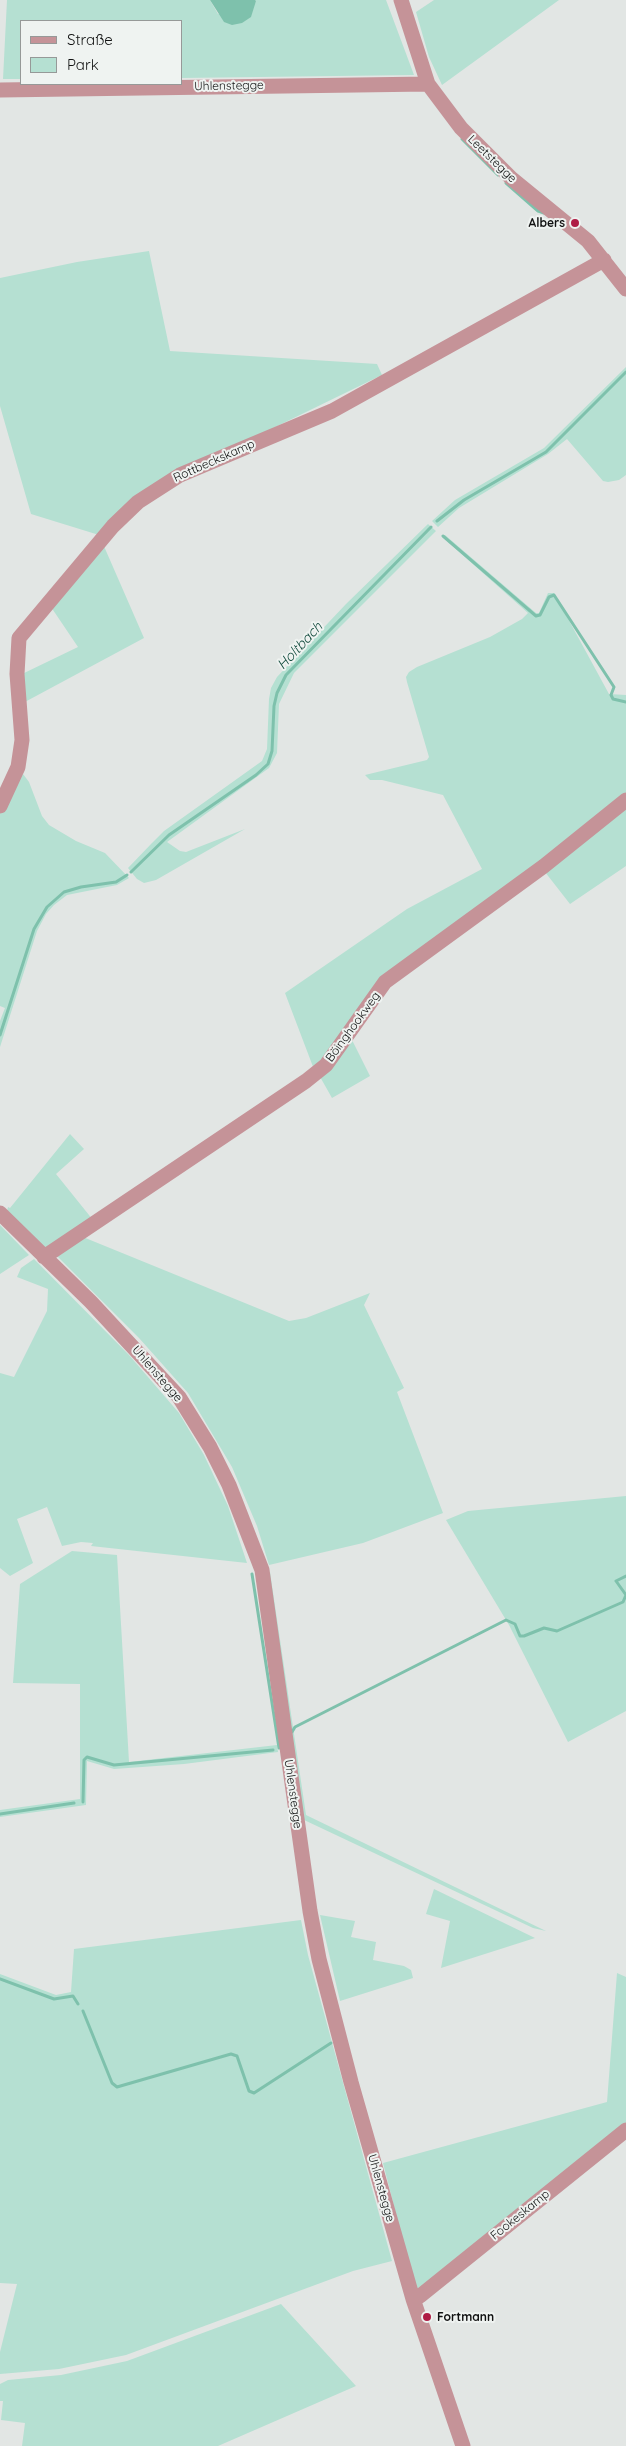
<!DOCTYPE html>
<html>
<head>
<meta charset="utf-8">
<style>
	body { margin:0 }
	#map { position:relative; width:626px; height:2446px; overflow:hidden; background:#e2e6e4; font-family:Quicksand,sans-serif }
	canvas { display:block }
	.legend { position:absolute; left:20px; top:20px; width:162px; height:65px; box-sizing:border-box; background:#eff3f1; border:1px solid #969998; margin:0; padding:6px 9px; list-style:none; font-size:15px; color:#111212 }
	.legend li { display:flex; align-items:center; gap:10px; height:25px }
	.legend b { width:25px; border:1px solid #969998 }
</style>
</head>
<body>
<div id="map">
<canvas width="626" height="2446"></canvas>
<ul class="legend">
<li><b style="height:6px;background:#c59398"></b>Straße</li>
<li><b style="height:14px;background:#b5e0d2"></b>Park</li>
</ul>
</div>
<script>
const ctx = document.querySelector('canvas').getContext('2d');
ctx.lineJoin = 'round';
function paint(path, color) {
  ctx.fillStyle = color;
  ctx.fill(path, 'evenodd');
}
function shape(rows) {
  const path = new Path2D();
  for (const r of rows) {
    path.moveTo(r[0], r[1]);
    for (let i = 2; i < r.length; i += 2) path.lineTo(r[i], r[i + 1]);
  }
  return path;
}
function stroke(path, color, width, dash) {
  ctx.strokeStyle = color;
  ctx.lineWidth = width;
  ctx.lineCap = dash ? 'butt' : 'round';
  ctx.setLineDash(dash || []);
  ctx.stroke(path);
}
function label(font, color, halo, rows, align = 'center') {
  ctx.font = font + ' Quicksand,sans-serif';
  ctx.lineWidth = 4;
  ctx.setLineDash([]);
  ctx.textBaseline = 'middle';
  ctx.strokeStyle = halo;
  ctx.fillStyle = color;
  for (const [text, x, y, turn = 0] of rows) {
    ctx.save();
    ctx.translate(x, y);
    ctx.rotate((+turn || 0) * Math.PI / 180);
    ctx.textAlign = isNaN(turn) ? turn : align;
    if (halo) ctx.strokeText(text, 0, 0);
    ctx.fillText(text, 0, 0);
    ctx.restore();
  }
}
paint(shape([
	[7,0,210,0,218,14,256,2,255,0,386,0,414,75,181,78,181,21,21,21,21,79,3,79],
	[434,0,559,0,442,85,429,57,416,12],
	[149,251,170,351,377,364,382,375,144,491,99,535,31,514,0,406,0,278,77,262],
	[626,367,626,475,619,480,608,482,603,481,567,439,548,454,459,508,438,527,432,521,455,500,544,448],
	[428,524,436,531,294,673,279,704,277,753,269,768,167,842,180,851,186,852,245,829,156,880,144,883,137,879,128,868,152,843,164,831,262,761,267,749,269,699,271,688,277,677,346,604],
	[445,535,536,613,539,613,548,593,554,593,609,694,626,695,626,793,540,861,382,977,315,1072,285,993,407,909,482,869,443,795,382,780,370,780,365,775,427,760,429,757,407,682,406,677,409,672,417,667,490,637,522,619,528,613,448,542,443,537],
	[103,544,144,638,23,703,20,675,78,647,51,607],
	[23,774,29,782,42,816,49,825,76,841,105,853,129,878,117,885,67,895,54,905,46,914,37,931,0,1047,0,1021,5,1008,0,1006,0,813],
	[626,807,626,866,570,904,545,872],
	[350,1036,370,1076,332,1098,319,1075],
	[70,1134,84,1149,56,1174,93,1220,46,1249,7,1211,8,1207,10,1208],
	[0,1225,29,1255,0,1274],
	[78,1235,289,1321,306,1318,370,1293,364,1305,404,1388,397,1392,443,1513,363,1543,269,1565,257,1526,232,1467,188,1393,139,1338,56,1255],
	[34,1259,129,1355,179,1413,204,1455,228,1506,247,1563,91,1546,93,1543,81,1542,62,1546,47,1507,17,1519,33,1563,10,1576,0,1568,0,1373,14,1377,47,1311,48,1289,17,1277,21,1268],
	[626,1496,626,1711,568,1742,509,1625,446,1520,468,1511],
	[72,1551,117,1555,129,1762,277,1745,278,1752,184,1764,114,1769,87,1761,86,1805,0,1817,0,1810,80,1799,80,1684,13,1683,20,1584],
	[270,1572,306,1815,546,1931,533,1928,302,1819,267,1575],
	[434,1889,535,1938,441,1968,450,1921,426,1914],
	[320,1915,355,1921,351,1937,376,1942,373,1960,404,1966,411,1970,413,1978,340,2001],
	[301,1920,308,1955,392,2261,353,2271,126,2355,59,2369,0,2374,0,2352,17,2284,0,2283,0,1974,56,1995,71,1992,74,1949],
	[617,1973,626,1977,626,2125,416,2293,383,2163,607,2102],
	[281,2304,356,2386,218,2446,22,2446,25,2423,1,2420,3,2401,0,2401,0,2384,8,2380,61,2375,127,2361]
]), '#b5e0d2');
paint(shape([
	[210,0,255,0,256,1,251,17,242,23,232,25,224,22]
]), '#7ec1ac');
stroke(shape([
	[462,139,498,175],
	[506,183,538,211,544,213],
	[437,521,464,500,546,452,626,372],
	[443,536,536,616,540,615,549,597,554,595,614,687,611,695,613,699,626,702],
	[131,872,169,835,256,775,268,764,272,751,274,706,277,693,286,675,431,527],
	[0,1035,34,929,47,907,64,892,81,887,116,882,127,875],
	[252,1574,279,1748],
	[292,1732,295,1727,506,1620,515,1624,520,1636,524,1636,544,1628,557,1631,623,1602,626,1595,616,1581,626,1576],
	[83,1802,84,1760,87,1757,114,1765,273,1750],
	[0,1814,74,1803],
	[0,1979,54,1999,73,1996,78,2004],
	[83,2011,112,2083,117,2087,231,2054,237,2056,249,2091,254,2093,331,2043]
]), '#7ec1ac', 3);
stroke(shape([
	[401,0,428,84,461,128,511,178,588,241,626,289],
	[0,90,428,84],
	[0,806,18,767,22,740,17,674,19,638,113,526,138,502,180,475,332,411,604,260],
	[0,1213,91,1302,179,1397,210,1447,229,1485,262,1570,310,1911,319,1959,351,2082,413,2299,463,2446],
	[44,1257,306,1081,326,1065,385,982,544,866,626,800],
	[413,2299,420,2296,626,2130]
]), '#c59398', 15);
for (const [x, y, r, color] of [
	[575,223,5,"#af1b44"],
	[427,2317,5,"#af1b44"]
]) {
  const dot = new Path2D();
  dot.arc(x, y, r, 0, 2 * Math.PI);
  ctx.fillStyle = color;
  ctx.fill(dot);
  stroke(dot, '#eff3f1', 2);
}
label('12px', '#111212', '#eff3f1', [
	["Uhlenstegge",229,86,-1],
	["Leetstegge",492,159,44],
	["Rottbeckskamp",214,461,-24],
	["Böinghookweg",353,1027,-54],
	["Uhlenstegge",157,1374,49],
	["Uhlenstegge",293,1794,82],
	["Uhlenstegge",381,2188,74],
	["Fookeskamp",520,2215,-39]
]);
label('bold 12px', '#111212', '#eff3f1', [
	["Albers",565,223],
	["Fortmann",437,2317,"left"]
], 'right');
label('italic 14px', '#124b3d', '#eff3f1', [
	["Holtbach",300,646,-47]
]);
</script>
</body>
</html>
